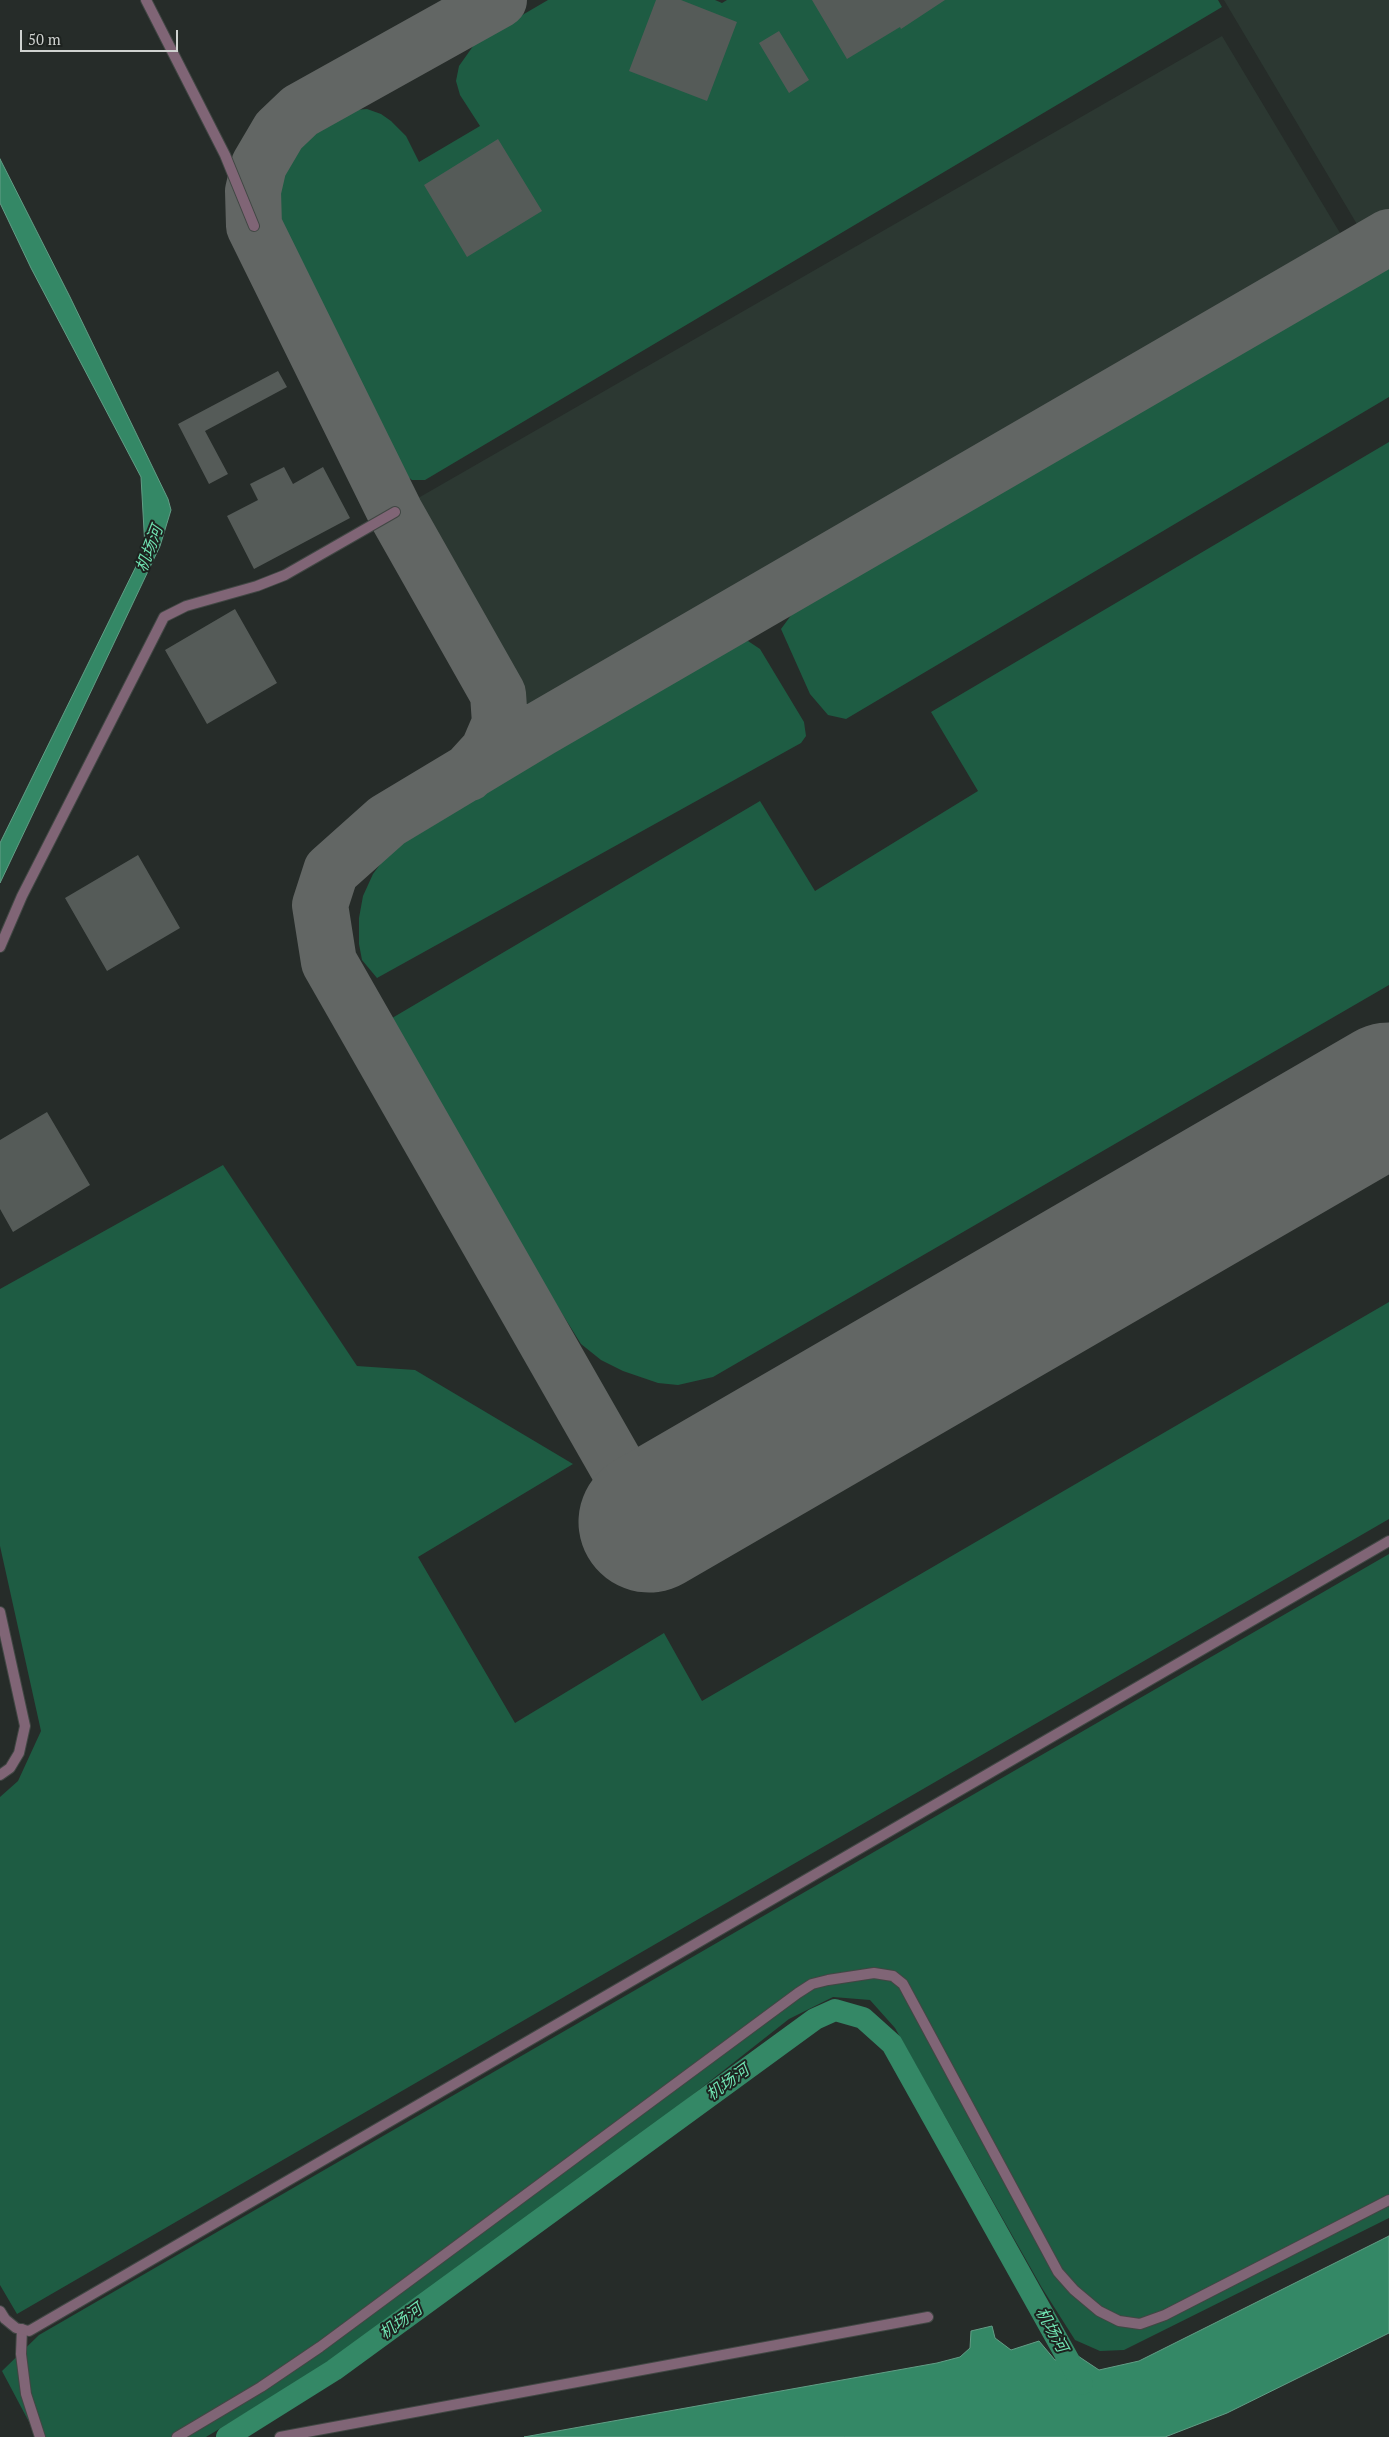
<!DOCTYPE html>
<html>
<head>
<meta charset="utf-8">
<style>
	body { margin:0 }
	#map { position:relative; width:1389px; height:2437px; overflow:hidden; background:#262c29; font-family:"PT Serif",serif }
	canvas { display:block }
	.scale { position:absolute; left:20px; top:30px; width:158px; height:22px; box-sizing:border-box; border:2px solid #cfd2d0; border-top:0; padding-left:6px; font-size:15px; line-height:18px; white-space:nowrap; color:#cfd2d0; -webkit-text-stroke:4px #1d221f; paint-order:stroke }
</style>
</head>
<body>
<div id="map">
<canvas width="1389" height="2437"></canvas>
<div class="scale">50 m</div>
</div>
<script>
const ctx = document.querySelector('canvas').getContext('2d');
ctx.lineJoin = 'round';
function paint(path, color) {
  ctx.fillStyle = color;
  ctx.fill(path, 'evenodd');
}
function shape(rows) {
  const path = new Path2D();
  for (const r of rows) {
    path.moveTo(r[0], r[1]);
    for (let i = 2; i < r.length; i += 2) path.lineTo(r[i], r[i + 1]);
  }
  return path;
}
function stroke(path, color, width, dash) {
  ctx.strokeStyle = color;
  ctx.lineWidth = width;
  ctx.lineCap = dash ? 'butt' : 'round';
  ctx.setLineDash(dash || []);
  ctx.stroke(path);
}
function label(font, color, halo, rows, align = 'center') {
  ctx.font = font + ' "PT Serif","Noto Sans SC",serif';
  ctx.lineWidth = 4;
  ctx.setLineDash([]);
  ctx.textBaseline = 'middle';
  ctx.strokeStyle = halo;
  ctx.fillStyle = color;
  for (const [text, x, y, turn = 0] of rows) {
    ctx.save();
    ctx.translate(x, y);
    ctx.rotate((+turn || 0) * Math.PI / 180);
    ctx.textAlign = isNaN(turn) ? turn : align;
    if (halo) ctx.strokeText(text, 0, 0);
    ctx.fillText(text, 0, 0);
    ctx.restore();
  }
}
paint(shape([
	[1224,0,1389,0,1389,214,1361,231],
	[1222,36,1355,258,540,729,413,501]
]), '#2c3832');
paint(shape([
	[548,0,715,0,722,3,727,0,1218,0,1222,7,425,480,412,480,398,469,282,242,275,206,277,184,284,166,303,141,314,131,354,110,367,109,381,114,391,121,406,136,419,162,480,126,460,95,456,81,459,66,476,42],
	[1389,268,1389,397,846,719,828,715,810,694,781,629,792,614],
	[1389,442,1389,985,713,1377,678,1385,658,1383,623,1371,601,1360,581,1344,382,1024,760,801,815,891,978,791,931,712],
	[748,641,760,649,804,722,806,736,801,743,377,978,362,960,359,944,359,918,363,896,373,874,390,851,735,643],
	[223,1165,357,1366,415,1370,573,1464,418,1557,515,1723,664,1633,702,1701,1389,1302,1389,1519,17,2314,0,2285,0,1797,18,1781,41,1731,0,1546,0,1289],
	[1389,1554,1389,2218,1124,2350,1100,2351,1075,2340,1042,2288,895,2028,870,2000,833,1997,789,2019,672,2111,317,2370,206,2437,37,2437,2,2371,39,2335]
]), '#1e5c43');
const water = shape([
	[0,159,70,297,168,499,171,510,160,546,0,883,0,843,145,548,141,477,31,268,0,203,0,159],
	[1389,2236,1389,2333,1227,2413,1165,2437,524,2437,937,2363,960,2357,970,2348,971,2331,992,2326,995,2338,1011,2350,1039,2341,1055,2360,1078,2356,1099,2370,1139,2361,1389,2236]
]);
paint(water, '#348866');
stroke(water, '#629e86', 1);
stroke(shape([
	[227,2437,334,2370,815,2019,835,2010,863,2018,892,2044,1082,2384]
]), '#348866', 22);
stroke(shape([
	[467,774,488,751,500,723,498,694,395,512,254,226,253,191,259,165,279,131,300,111,499,0],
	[649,1522,329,962,320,905,331,871,387,821,540,729,1389,237]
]), '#626664', 56);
stroke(shape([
	[649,1522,1389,1093]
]), '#626664', 141);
paint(shape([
	[656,0,681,0,737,22,707,101,629,71],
	[812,0,945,0,901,29,900,27,847,59],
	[779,31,809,80,789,93,759,43],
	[498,139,542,211,467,257,424,185],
	[278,371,287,387,205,431,228,474,209,484,178,424],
	[284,467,293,484,323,467,350,518,254,569,227,516,258,500,250,484],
	[235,609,277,683,207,724,165,650],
	[138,855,180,928,107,971,65,898],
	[47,1112,90,1185,13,1232,0,1209,0,1140]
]), '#555b58');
const lane = shape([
	[22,2329,21,2354,26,2394,40,2437],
	[177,2437,261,2387,320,2347,798,1993,812,1984,828,1980,874,1973,893,1976,903,1984,1058,2272,1074,2290,1099,2311,1119,2321,1140,2324,1165,2315,1389,2200],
	[280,2437,928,2317]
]);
const street = shape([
	[146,0,225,155,254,226],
	[0,947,22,896,164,617,186,606,257,586,285,575,395,512],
	[0,1612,25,1726,19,1753,10,1768,0,1775],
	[0,2311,5,2319,16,2328,29,2331,1389,1541]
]);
stroke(lane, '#414744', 12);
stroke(street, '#414744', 12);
stroke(lane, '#806576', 10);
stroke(street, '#806576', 10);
label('italic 16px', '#70e3b2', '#1d221f', [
	["机场河",150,549,-69],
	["机场河",728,2083,-36],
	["机场河",401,2322,-36],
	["机场河",1051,2330,61]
]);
</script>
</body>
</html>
